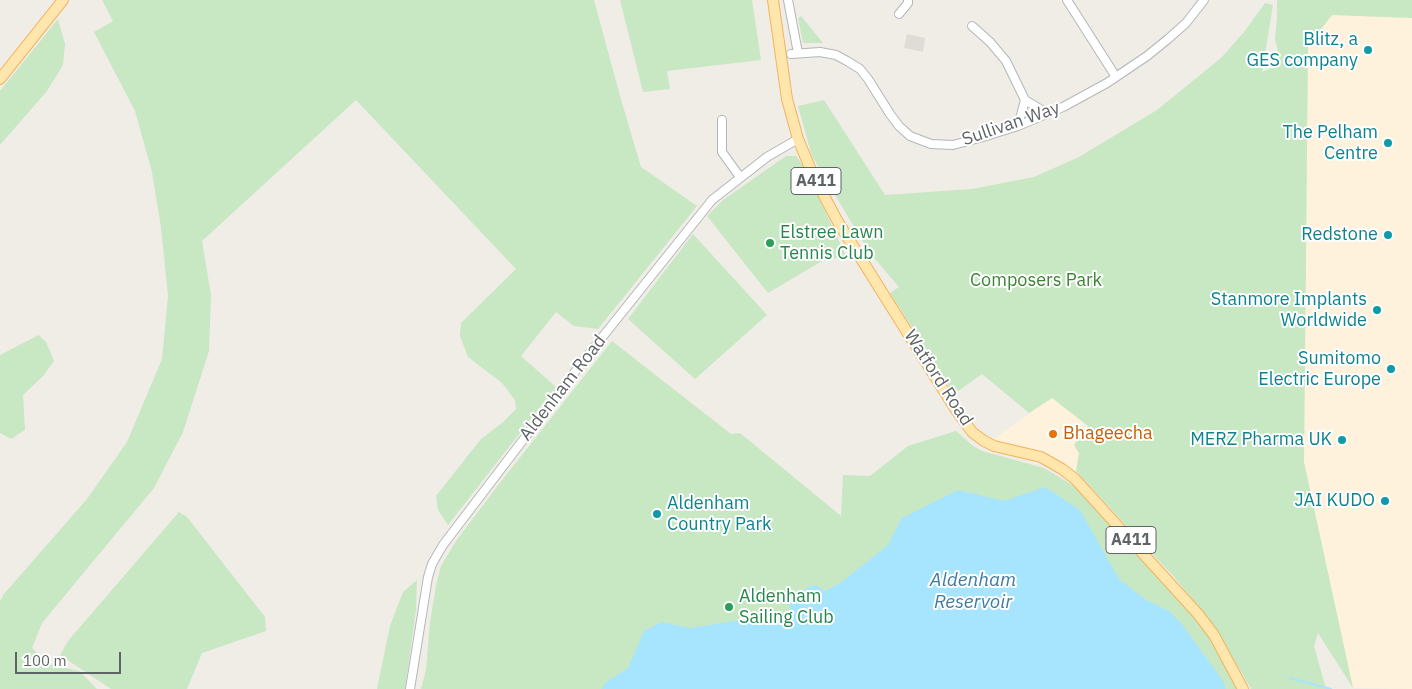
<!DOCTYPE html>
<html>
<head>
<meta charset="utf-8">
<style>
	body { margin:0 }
	#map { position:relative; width:1412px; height:689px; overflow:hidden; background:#f0ece6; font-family:"IBM Plex Sans",sans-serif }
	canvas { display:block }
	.scale { position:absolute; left:15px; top:652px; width:106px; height:22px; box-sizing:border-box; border:2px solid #5e6366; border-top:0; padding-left:6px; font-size:15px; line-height:18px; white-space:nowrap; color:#5e6366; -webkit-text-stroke:4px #fff; paint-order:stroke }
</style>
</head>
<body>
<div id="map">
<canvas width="1412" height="689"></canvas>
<div class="scale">100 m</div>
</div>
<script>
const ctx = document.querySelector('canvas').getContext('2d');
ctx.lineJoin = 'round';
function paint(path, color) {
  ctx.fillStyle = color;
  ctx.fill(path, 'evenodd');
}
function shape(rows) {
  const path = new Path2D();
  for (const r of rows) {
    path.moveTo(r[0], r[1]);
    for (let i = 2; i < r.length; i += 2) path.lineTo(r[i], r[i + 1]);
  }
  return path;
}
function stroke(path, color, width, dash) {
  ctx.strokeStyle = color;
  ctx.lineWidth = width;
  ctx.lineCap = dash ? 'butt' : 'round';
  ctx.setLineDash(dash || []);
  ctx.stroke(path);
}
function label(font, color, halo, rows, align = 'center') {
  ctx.font = font + ' "IBM Plex Sans",sans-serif';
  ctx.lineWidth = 4;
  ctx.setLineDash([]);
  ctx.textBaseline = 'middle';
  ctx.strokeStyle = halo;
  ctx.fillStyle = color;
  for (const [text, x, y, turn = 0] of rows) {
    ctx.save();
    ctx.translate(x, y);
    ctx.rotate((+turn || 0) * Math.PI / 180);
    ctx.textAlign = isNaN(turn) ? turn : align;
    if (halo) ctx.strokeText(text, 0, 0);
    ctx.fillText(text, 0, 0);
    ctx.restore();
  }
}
paint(shape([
	[1332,15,1412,18,1412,689,1353,688,1304,462,1308,46],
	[1052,398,1088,426,1074,445,1079,453,1076,471,1070,470,1054,458,1044,454,992,440]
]), '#fef2dd');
paint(shape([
	[907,34,925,38,923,52,904,48]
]), '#dfdcd8');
paint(shape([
	[102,0,594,0,620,96,641,167,697,206,598,329,574,326,556,312,521,356,556,387,448,525,438,510,436,496,481,439,502,423,516,409,515,400,502,383,468,357,460,336,461,323,516,269,356,100,202,241,211,295,209,351,183,432,154,488,42,623,32,648,49,664,79,671,97,689,0,689,0,601,4,594,87,499,127,442,162,359,168,296,161,227,152,172,135,111,94,32,113,21],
	[620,0,752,0,761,60,667,71,670,89,643,92],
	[1277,0,1412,0,1412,18,1332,15,1308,46,1304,462,1353,688,1318,633,1314,646,1326,689,1251,689,1215,627,1175,578,1076,471,1079,453,1074,445,1088,426,1052,398,1029,413,982,374,954,394,890,293,899,287,869,252,812,156,798,106,824,100,885,195,972,189,1034,177,1079,157,1157,110,1221,58,1244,32,1265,3,1273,5,1262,72,1281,64,1275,39,1277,18],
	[801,16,823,43,803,43,798,18],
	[58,19,65,44,63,65,47,91,0,145,0,91],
	[786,156,796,156,805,168,846,256,822,261,768,293,707,216,723,200],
	[693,234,767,315,695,379,628,319],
	[39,335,46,342,54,361,43,376,23,395,25,430,11,439,0,433,0,355],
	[612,341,731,434,740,433,841,516,843,475,870,476,908,446,956,431,973,446,982,451,1044,468,1074,486,1181,600,1210,636,1240,689,421,689,426,670,430,622,436,586,441,566,456,541,499,484],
	[179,512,187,517,265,617,266,631,202,653,187,689,111,689,60,655,68,641],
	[417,580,416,610,405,689,377,689,390,626,403,592]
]), '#c8e7c3');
paint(shape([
	[1045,487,1080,510,1119,579,1146,600,1169,611,1181,623,1223,681,1226,689,601,689,605,683,628,668,644,631,662,622,690,628,791,612,789,601,790,596,815,585,825,591,843,581,888,545,902,518,958,490,1004,501]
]), '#a7e5ff');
stroke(shape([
	[1290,678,1331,689]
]), '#a7e5ff', 2);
const minor = shape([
	[788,0,798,53],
	[1067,0,1116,77],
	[899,14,908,3,908,0],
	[972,26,990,42,1006,61,1025,100,1048,114],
	[791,54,820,52,836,55,847,61,860,69,868,79,890,114,899,126,910,136,931,144,953,145,983,137,1018,126,1063,107,1107,83,1147,56,1168,39,1186,23,1204,0],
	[722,120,722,152,740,177],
	[1018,126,1025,100],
	[410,689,428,577,432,564,443,545,584,360,712,200,767,157,798,139]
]);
const major = shape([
	[773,0,787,99,798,139,813,175,838,222,956,410,972,432,984,441,994,446,1041,457,1062,469,1075,479,1198,614,1214,635,1243,689],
	[0,79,63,0]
]);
stroke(minor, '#b3b7bb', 10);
stroke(major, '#f1b35e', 12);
stroke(minor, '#fff', 8);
stroke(major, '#ffe6ac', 10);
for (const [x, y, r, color] of [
	[1368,50,5,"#0f9aa8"],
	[1388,143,5,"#0f9aa8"],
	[1388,235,5,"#0f9aa8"],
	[770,243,5,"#2e9e5b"],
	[1377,310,5,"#0f9aa8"],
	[1391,369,5,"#0f9aa8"],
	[1053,434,5,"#e8710a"],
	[1342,440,5,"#0f9aa8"],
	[1385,501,5,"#0f9aa8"],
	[657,514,5,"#0f9aa8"],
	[729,607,5,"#2e9e5b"]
]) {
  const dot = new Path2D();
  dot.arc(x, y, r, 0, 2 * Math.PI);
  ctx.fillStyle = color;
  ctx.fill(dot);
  stroke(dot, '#fff', 2);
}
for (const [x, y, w] of [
	[816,181,50],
	[1131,540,50]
]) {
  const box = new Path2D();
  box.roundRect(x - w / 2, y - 13.5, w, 27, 4);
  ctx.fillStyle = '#fff';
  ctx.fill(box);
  stroke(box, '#5e6366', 1);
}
label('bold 16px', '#5e6366', null, [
	["A411",816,181],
	["A411",1131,540]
]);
label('18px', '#0d838f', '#fff', [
	["Blitz, a",1358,40],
	["GES company",1358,61],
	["The Pelham",1378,133],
	["Centre",1378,154],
	["Redstone",1378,235],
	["Stanmore Implants",1367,300],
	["Worldwide",1367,321],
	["Sumitomo",1381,359],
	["Electric Europe",1381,380],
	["MERZ Pharma UK",1332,440],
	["JAI KUDO",1375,501],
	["Aldenham",667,504,"left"],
	["Country Park",667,525,"left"]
], 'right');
label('18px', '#5e6366', '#fff', [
	["Sullivan Way",1011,124,-19],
	["Watford Road",938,378,57],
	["Aldenham Road",563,388,-52]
]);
label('18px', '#27864d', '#fff', [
	["Elstree Lawn",780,233],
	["Tennis Club",780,254],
	["Aldenham",739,597],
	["Sailing Club",739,618]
], 'left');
label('18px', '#3d8535', '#fff', [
	["Composers Park",1036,281]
]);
label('18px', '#c56008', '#fff', [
	["Bhageecha",1063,434]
], 'left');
label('italic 19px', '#3d7ba0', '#fff', [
	["Aldenham",973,581],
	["Reservoir",973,603]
]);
</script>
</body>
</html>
